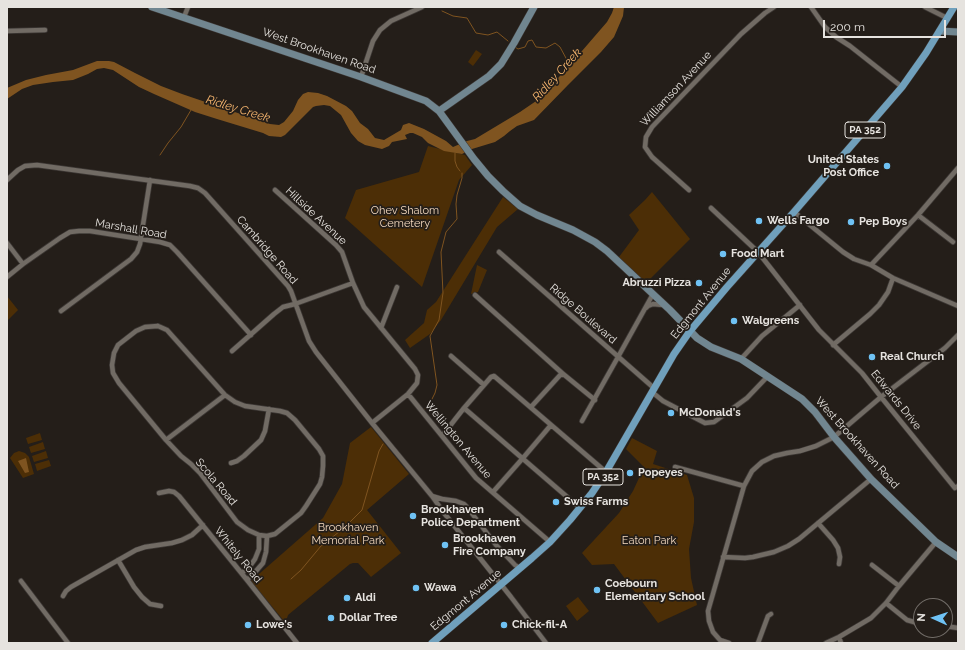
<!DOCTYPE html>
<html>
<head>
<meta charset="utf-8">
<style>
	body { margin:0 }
	#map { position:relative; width:965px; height:650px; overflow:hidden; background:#241e19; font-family:Raleway,sans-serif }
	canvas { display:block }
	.frame { position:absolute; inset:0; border:8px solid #e6e3df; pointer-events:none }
	.north { position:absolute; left:913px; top:598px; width:40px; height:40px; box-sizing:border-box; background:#241e19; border:1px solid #726d68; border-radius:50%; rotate:273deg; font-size:11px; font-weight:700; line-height:16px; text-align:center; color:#e6e3df }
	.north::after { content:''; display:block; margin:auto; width:14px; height:18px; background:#6fc2f4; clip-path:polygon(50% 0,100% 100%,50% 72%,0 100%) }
	.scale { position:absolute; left:823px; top:20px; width:123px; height:18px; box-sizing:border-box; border:2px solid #e6e3df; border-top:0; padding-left:5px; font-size:12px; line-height:14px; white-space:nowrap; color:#e6e3df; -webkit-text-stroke:3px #241e19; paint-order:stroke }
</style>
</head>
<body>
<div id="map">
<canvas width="965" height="650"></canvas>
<div class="frame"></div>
<div class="north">N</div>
<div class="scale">200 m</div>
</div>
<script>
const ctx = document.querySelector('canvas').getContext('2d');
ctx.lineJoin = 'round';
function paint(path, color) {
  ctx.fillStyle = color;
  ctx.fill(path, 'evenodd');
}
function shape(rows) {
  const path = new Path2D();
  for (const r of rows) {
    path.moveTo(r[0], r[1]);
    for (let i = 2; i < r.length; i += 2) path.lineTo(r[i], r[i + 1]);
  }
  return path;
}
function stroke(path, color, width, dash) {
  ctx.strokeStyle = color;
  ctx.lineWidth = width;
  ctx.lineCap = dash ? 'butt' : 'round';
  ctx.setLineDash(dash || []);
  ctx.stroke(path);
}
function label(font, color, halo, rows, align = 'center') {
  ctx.font = font + ' Raleway,sans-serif';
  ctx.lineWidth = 3.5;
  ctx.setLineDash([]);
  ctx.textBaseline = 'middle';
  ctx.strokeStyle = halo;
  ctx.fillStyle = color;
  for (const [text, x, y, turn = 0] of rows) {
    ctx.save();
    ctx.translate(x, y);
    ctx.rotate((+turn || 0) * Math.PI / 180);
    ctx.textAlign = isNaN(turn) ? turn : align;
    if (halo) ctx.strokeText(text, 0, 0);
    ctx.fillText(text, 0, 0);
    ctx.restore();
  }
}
paint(shape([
	[476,50,482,54,473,66,468,62],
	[428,146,465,155,472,165,459,180,422,287,345,218,356,190,419,172],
	[652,192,690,239,646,283,619,257,639,230,629,215,645,200],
	[503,197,518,209,497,227,441,320,430,334,410,348,405,340,424,323,427,310,436,302],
	[477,265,487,270,478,292,471,294],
	[7,296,18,310,7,321],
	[371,427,409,474,367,510,401,553,371,577,358,563,353,563,350,564,288,615,287,618,284,621,251,581,323,518,342,484,350,443],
	[40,433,42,440,28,444,26,438],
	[632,438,657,451,653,464,687,475,694,498,694,522,689,549,691,578,697,605,658,623,614,564,592,565,582,553,619,513,633,491,644,467,626,449],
	[43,442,45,449,31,453,29,447],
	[19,451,25,453,29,457,34,474,23,478,10,458,14,453],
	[46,451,48,458,34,462,32,456],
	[49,460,51,466,37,471,35,464],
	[578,597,589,611,577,621,566,606]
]), '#4c2e06');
paint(shape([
	[614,7,624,7,623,16,614,37,601,52,568,85,534,120,517,126,510,131,504,136,495,142,472,149,462,154,444,151,428,143,422,137,413,133,410,133,405,135,407,139,392,142,389,146,382,149,365,145,358,141,351,133,341,115,330,106,324,105,316,106,313,107,285,135,281,137,269,136,263,133,217,119,195,112,154,94,139,87,113,70,104,68,97,69,88,74,73,80,53,82,33,85,22,89,7,99,7,88,26,80,46,75,73,70,97,61,109,61,114,62,135,73,161,86,182,94,270,124,279,125,284,122,293,111,298,100,303,94,308,92,318,93,327,96,346,106,352,111,360,123,368,129,375,138,384,140,401,130,403,125,409,123,424,129,446,141,453,147,467,141,475,139,520,112,542,97,559,77,569,66,607,22,612,13],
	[26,458,29,472,25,473,18,461]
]), '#7f5420');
stroke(shape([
	[442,11,453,16,467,18,476,33,488,35,497,32,508,41],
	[515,47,518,49,525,47,528,41,532,40,536,47,546,48,555,43,560,47,567,60,573,63],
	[455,153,455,161,457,167,460,171],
	[160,155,168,143,181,127,191,110],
	[425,409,432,399,435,393,437,385,430,336,439,320,443,293,441,252,446,232,457,219,456,204,457,195,462,178,462,173],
	[291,579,301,570,321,546,344,528,362,510,379,451,383,444]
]), '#7f5420', 1);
const street = shape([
	[811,7,825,27,836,37,850,46,902,87],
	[925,7,947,18],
	[184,17,188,7],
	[7,31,45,30],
	[361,77,373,41,380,30,391,21,422,7],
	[7,180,18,170,25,166,37,165,190,186,198,188,205,193,288,286,291,291,309,341,316,352,372,423,432,496,444,513,511,597,546,643],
	[275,190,336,245,342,252,353,283,364,307,415,369,418,375,417,383,408,394,372,423],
	[689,190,652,157,645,147,646,137,652,127,741,34,765,13,774,7],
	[711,208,758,252,819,330,862,373,881,397,955,488,958,486],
	[794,212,843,252,854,259,871,265,893,278,958,306],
	[918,215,953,242],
	[7,243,23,264],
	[499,252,655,389],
	[871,265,918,215,958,168],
	[7,277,23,264,60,238,70,232,79,231,90,231,160,242,170,245,177,252,251,335],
	[475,295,562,373,595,400],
	[646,308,648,306,653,304,663,305],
	[61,311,131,259,137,252,140,244,150,180],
	[158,326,167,330,225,395,235,402,245,406,280,411,287,413,295,420,319,449,323,456,323,466,322,477,320,484,306,506,301,513,275,534,267,536,259,535,248,530,237,522,200,473,191,464,181,456,166,440,119,383,113,373,112,365,114,353,118,345,136,331,145,327,158,326],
	[381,328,397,287],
	[833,345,870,314,879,305,888,292,893,278],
	[232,351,274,314,283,307,295,304,353,283],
	[451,356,484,385],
	[741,359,762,336,800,305],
	[652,392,663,401,705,423,714,422,747,398,768,376],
	[408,394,476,478,550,542],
	[531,407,562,373],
	[464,408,580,508],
	[582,421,618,357,653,294],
	[442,436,464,408,491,377,494,376,606,472],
	[166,440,225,395],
	[231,463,237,461,244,456,261,440,265,431,269,409],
	[675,467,744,486],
	[493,492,523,458,551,425],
	[159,493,169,491,174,492,179,496,247,580,297,643],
	[432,496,442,499,456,501,464,504,467,507,496,545,515,565,518,567,522,567],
	[818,523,833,540,838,548,840,557,839,564],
	[723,557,745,558,753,557,774,552,788,546,799,539,871,479],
	[118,560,134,587,142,597,150,604,161,606],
	[872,565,899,586],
	[242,573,250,566,255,559,259,549,259,535],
	[247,580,256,571,263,563,266,552,267,536],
	[21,581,68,643],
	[63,596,66,591,71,587,136,550,145,547,172,543,182,540,192,535,203,525],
	[886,603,907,620,921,624],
	[945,626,958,628],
	[839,637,841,643],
	[729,643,720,640,713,632,709,621,708,611,744,486,752,471,762,462,774,456,787,453,800,451,816,446,834,437,881,397,945,348,958,335],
	[758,643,768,616,771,614],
	[826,643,839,637,871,618,886,603,899,586,936,542]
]);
const secondary = shape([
	[152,7,361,77,426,101,439,111,474,159,488,176,503,191,520,206,537,215,573,230,595,242,607,251,670,310,697,338,711,347,741,359,802,399,815,412,834,437,871,479,936,542,958,557],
	[940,31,958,32],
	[439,111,489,76,501,64,514,43,534,7]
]);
const primary = shape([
	[432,643,532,558,550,542,570,520,592,493,606,472,674,354,690,331,727,287,794,212,902,87,926,53,954,7]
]);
stroke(street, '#3d3835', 6);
stroke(secondary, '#3d3835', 8);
stroke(primary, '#3d3835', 8);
stroke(street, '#716b64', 4.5);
stroke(secondary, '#718690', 7);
stroke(primary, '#70a0bc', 7);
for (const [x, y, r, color] of [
	[887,166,4,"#6fc2f4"],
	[759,221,4,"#6fc2f4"],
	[851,222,4,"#6fc2f4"],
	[723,254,4,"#6fc2f4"],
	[699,283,4,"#6fc2f4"],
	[734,321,4,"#6fc2f4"],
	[872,357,4,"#6fc2f4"],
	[671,413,4,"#6fc2f4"],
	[630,473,4,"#6fc2f4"],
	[556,502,4,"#6fc2f4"],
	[413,516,4,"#6fc2f4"],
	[445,545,4,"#6fc2f4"],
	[416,588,4,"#6fc2f4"],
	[597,590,4,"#6fc2f4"],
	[347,598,4,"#6fc2f4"],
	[331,618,4,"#6fc2f4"],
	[248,625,4,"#6fc2f4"],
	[504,625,4,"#6fc2f4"]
]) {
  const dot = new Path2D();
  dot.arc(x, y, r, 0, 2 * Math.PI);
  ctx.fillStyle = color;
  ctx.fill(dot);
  stroke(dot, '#241e19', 1.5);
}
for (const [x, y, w] of [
	[865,130,40],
	[603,477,40]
]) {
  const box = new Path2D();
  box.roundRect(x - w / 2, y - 8, w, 16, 3);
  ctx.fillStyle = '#241e19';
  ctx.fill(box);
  stroke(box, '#e6e3df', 1);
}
label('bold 10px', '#e6e3df', null, [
	["PA 352",865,130],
	["PA 352",603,477]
]);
label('11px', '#e6e3df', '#241e19', [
	["West Brookhaven Road",319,51,19],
	["Williamson Avenue",676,89,-47],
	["Hillside Avenue",316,216,43],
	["Marshall Road",131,229,10],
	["Cambridge Road",267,250,49],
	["Edgmont Avenue",701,303,-51],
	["Ridge Boulevard",583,314,41],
	["Edwards Drive",896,400,51],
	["Wellington Avenue",458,440,50],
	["West Brookhaven Road",857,443,48],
	["Scola Road",216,482,50],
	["Whitely Road",238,555,51],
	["Edgmont Avenue",466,600,-40]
]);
label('bold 11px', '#e6e3df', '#241e19', [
	["United States",879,160,"right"],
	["Post Office",879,173,"right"],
	["Wells Fargo",767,221],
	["Pep Boys",859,222],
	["Food Mart",731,254],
	["Abruzzi Pizza",691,283,"right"],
	["Walgreens",742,321],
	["Real Church",880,357],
	["McDonald's",679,413],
	["Popeyes",638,473],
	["Swiss Farms",564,502],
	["Brookhaven",421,510],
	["Police Department",421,523],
	["Brookhaven",453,539],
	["Fire Company",453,552],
	["Coebourn",605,584],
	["Elementary School",605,597],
	["Wawa",424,588],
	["Aldi",355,598],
	["Dollar Tree",339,618],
	["Lowe's",256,625],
	["Chick-fil-A",512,625]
], 'left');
label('11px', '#f5dabf', '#241e19', [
	["Ohev Shalom",405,211],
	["Cemetery",405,224],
	["Brookhaven",348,528],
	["Memorial Park",348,541],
	["Eaton Park",649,541]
]);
label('italic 12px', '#fab870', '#241e19', [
	["Ridley Creek",557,75,-48],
	["Ridley Creek",238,109,17]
]);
</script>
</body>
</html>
